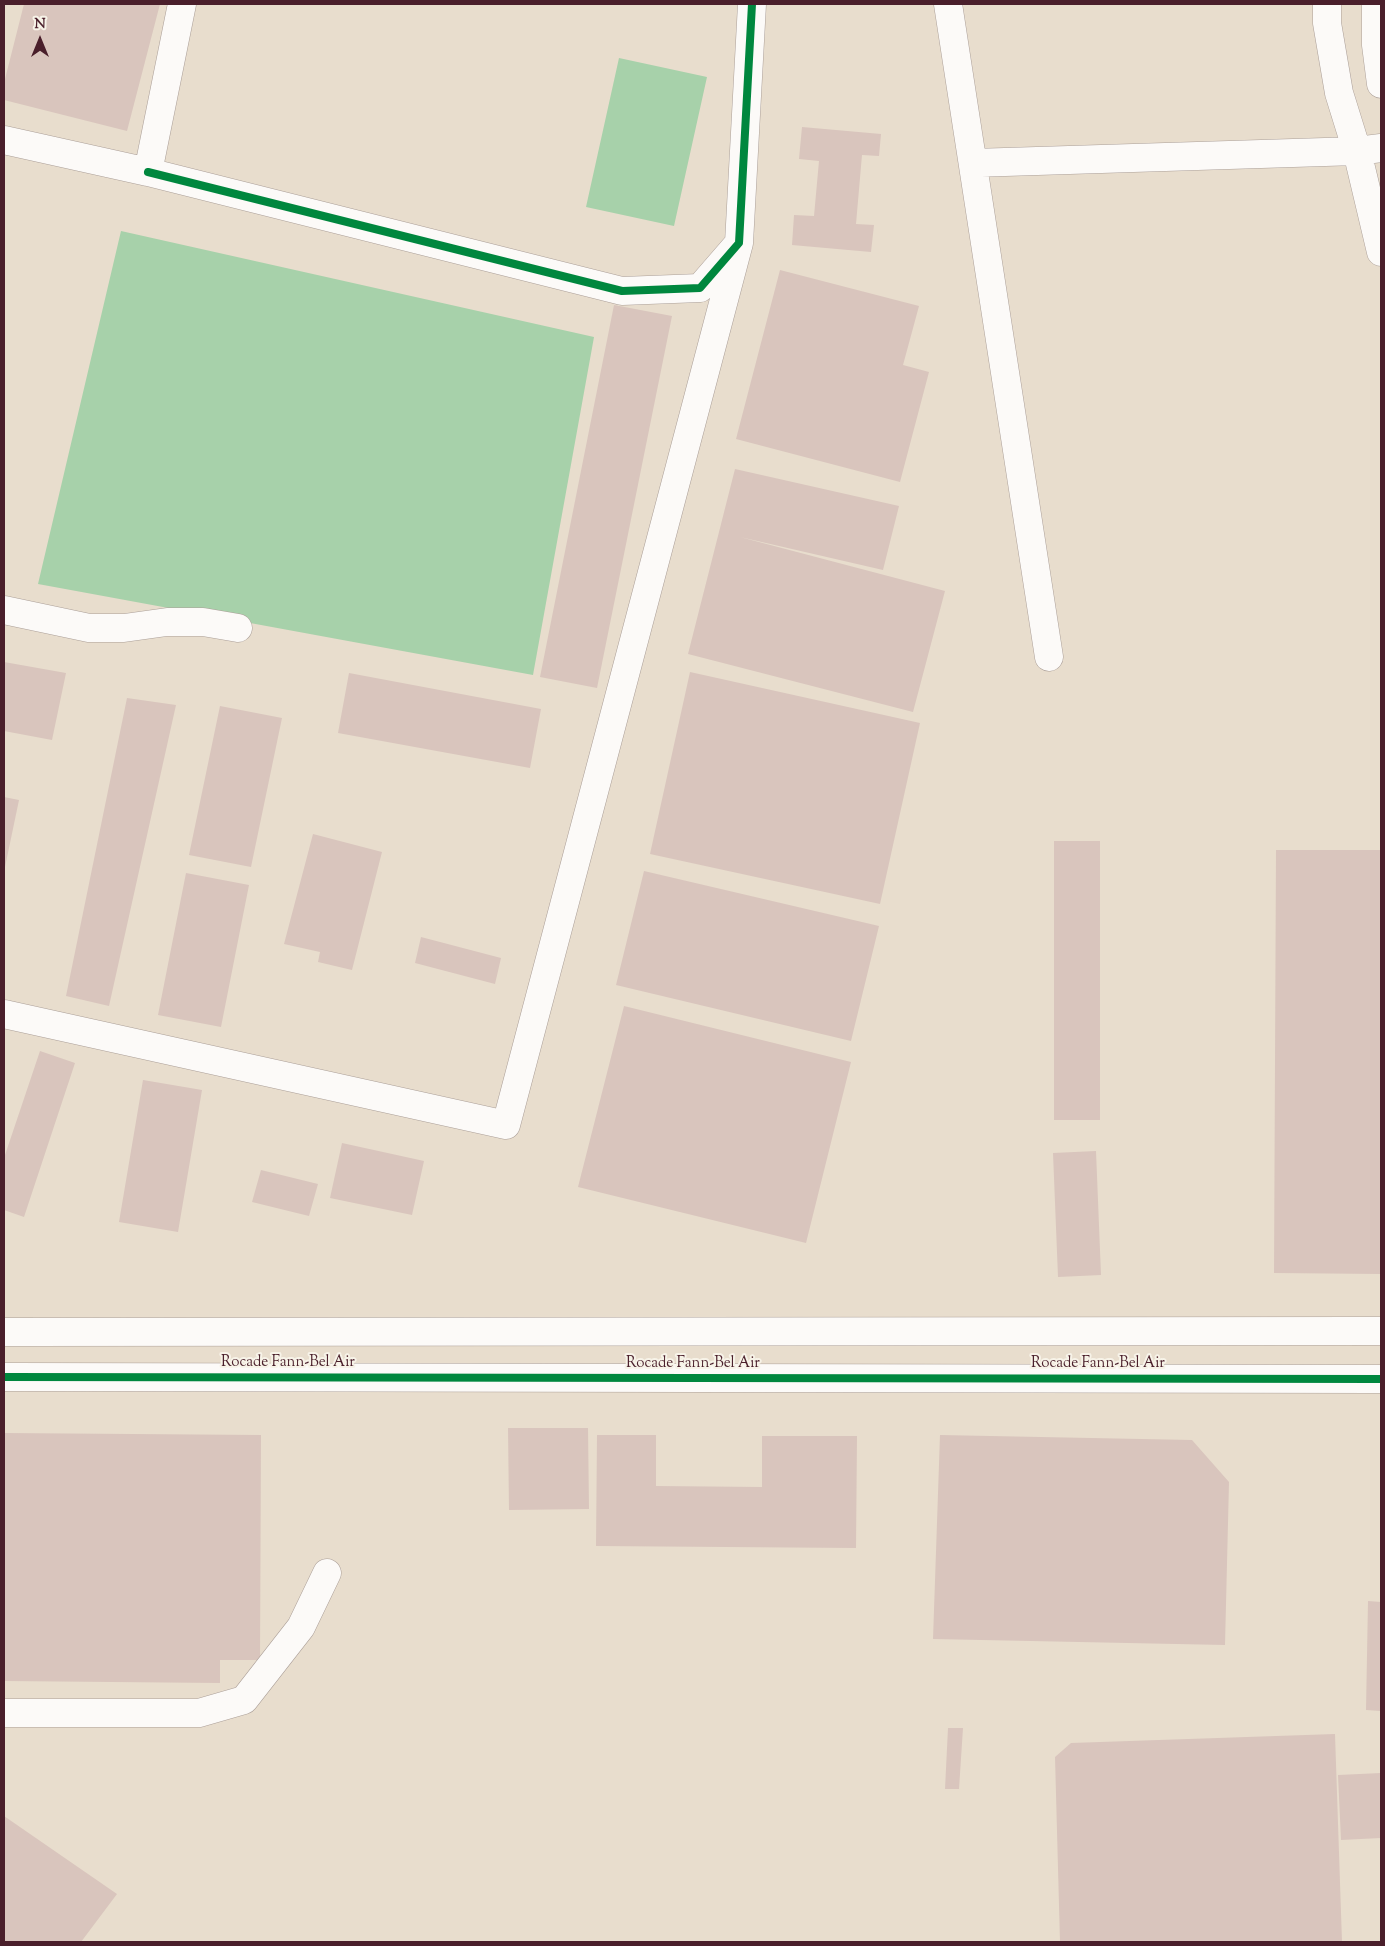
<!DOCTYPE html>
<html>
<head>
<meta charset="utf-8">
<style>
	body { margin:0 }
	#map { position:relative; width:1385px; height:1946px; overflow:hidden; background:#e8ddcd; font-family:"Sorts Mill Goudy",serif }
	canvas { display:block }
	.frame { position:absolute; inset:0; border:5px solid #4a1f2b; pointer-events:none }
	.north { position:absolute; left:15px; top:15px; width:50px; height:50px; -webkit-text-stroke:4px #f7f3e8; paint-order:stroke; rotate:0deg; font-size:14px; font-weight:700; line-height:20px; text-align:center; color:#4a1f2b }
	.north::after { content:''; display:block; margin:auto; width:18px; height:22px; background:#4a1f2b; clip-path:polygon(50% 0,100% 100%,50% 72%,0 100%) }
</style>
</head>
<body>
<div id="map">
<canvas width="1385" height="1946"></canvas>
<div class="frame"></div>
<div class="north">N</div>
</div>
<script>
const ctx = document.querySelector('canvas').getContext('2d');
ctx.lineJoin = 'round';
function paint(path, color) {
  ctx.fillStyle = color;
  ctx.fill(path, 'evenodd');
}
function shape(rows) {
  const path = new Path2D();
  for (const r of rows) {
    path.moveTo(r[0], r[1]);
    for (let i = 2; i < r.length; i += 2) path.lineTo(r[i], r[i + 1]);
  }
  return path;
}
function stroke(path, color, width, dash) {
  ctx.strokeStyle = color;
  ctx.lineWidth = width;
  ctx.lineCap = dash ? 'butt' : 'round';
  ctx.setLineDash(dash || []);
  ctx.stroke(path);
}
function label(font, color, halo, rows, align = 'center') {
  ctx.font = font + ' "Sorts Mill Goudy",serif';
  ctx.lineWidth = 4;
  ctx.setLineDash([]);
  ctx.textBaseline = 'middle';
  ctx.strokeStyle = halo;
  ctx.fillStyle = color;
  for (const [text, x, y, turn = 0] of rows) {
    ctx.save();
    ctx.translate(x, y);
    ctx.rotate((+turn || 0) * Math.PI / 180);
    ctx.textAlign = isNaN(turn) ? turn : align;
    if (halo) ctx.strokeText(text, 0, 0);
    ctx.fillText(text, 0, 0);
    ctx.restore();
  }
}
paint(shape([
	[619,58,707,77,674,226,586,207],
	[121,231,594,337,533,675,38,584]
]), '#a7d1aa');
paint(shape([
	[24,4,160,4,127,131,4,100,4,83],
	[802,127,881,134,879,156,862,155,856,224,874,225,871,252,792,245,794,215,814,216,819,161,799,159],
	[780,270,919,306,903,365,929,372,900,482,736,439],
	[614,305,672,316,597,688,540,677],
	[735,469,899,506,883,570,740,537,945,591,913,712,688,654],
	[4,662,66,673,52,740,4,731],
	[690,672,920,723,880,904,650,854],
	[349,673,541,709,530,768,338,733],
	[127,698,176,705,109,1006,66,996],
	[220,706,282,718,251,867,189,855],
	[4,797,19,800,5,867,4,867],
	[313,834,382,852,352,970,318,962,320,952,284,944],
	[1054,841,1100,841,1100,1120,1054,1120],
	[1276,850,1381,850,1381,1274,1274,1273],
	[644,871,879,926,851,1041,616,985],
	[186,873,249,885,221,1027,158,1015],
	[421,937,501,958,495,984,415,963],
	[624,1006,851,1062,806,1243,578,1187],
	[40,1051,75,1063,24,1217,4,1210,4,1158],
	[143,1080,202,1090,178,1232,119,1222],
	[342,1143,424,1161,412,1215,330,1198],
	[1096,1151,1101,1275,1058,1277,1053,1153],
	[261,1170,318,1184,309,1216,252,1202],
	[508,1428,588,1428,589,1509,509,1510],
	[4,1433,261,1435,260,1660,220,1660,220,1683,4,1681],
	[597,1435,656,1435,656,1486,762,1487,762,1436,857,1436,856,1548,596,1546],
	[940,1435,1192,1440,1229,1482,1225,1645,933,1639],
	[1368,1601,1381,1602,1381,1711,1366,1710],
	[948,1728,963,1728,959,1789,945,1789],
	[1335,1734,1342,1942,1060,1942,1055,1757,1071,1743],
	[1381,1773,1381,1838,1341,1840,1338,1775],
	[4,1816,117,1894,81,1942,4,1942]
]), '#d9c5bd');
const minor = shape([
	[948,4,1049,657],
	[1327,4,1327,23,1339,93,1357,151,1381,252],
	[1376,4,1376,45,1381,84],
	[4,140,148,172,622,291,700,288,739,243,752,4],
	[973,163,1357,151,1381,148],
	[148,172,182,4],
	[4,610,89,628,124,628,167,622,203,622,238,628],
	[4,1014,506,1125,739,243],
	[4,1332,1381,1331],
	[4,1377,1381,1379],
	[4,1713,199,1713,244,1700,301,1627,327,1573]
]);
stroke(minor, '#ab9f98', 29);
stroke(minor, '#fcfaf8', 28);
stroke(shape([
	[148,172,622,291,700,288,739,243,752,4],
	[4,1377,1381,1379]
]), '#00873e', 8);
label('15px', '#4a1f2b', '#f7f3e8', [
	["Rocade Fann-Bel Air",288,1363],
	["Rocade Fann-Bel Air",693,1364],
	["Rocade Fann-Bel Air",1098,1364]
]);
</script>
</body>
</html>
